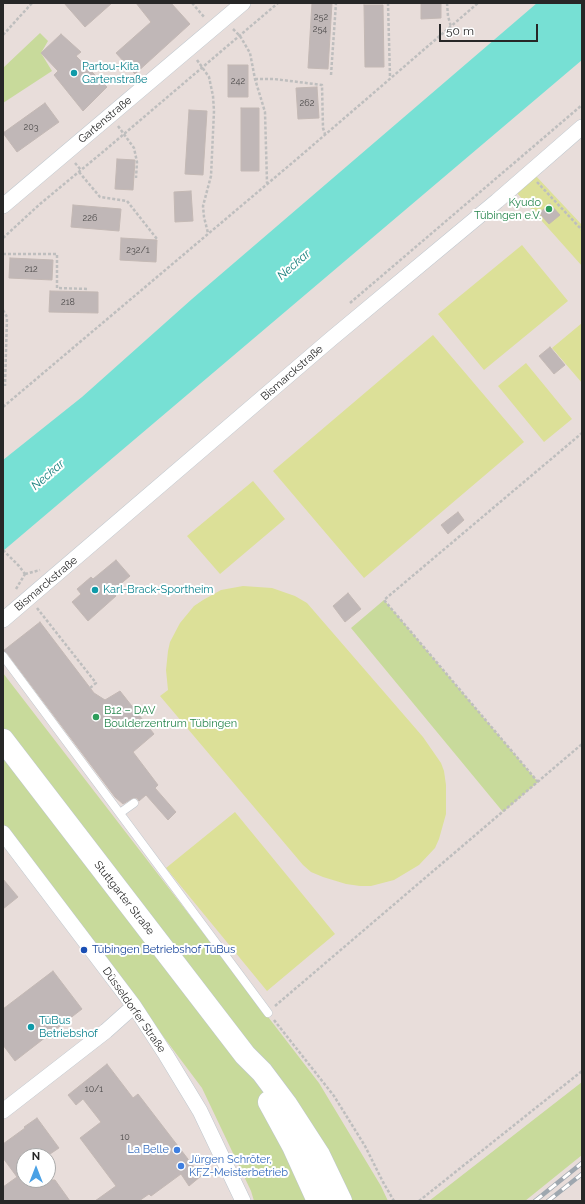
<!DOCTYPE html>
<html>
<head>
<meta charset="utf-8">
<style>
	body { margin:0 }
	#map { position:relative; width:585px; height:1204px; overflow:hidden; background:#e8ddda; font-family:Raleway,sans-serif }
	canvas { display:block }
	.frame { position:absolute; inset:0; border:4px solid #272727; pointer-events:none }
	.north { position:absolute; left:16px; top:1148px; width:40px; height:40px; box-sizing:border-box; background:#fff; border:1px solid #a9a9a9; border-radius:50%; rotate:0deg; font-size:11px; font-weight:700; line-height:16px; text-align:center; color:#272727 }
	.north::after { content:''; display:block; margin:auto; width:14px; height:18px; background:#4aa1e5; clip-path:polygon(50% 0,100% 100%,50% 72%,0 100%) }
	.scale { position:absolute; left:439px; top:24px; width:99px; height:18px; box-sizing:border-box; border:2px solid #272727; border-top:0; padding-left:5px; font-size:12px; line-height:14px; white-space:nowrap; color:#272727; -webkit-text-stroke:3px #fff; paint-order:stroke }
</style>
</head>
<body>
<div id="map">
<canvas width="585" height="1204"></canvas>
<div class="frame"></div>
<div class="north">N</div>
<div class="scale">50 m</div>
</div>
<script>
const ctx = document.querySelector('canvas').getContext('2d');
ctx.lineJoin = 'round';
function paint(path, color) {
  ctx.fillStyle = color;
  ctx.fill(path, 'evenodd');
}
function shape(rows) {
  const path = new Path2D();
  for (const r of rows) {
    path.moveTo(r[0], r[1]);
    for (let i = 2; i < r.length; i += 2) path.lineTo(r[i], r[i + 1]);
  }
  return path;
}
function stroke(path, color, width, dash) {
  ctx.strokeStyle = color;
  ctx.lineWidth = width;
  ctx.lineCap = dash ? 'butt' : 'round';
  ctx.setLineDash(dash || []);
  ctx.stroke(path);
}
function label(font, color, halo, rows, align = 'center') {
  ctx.font = font + ' Raleway,sans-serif';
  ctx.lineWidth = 4;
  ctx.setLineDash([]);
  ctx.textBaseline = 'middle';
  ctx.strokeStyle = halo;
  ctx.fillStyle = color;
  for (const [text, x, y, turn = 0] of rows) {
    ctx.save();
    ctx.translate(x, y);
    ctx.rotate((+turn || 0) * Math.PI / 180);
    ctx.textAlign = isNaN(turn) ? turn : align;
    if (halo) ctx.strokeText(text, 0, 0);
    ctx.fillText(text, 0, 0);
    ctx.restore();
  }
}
paint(shape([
	[40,33,48,41,41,53,52,71,3,103,3,68],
	[384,600,538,782,503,812,351,628],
	[3,673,319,1083,381,1186,388,1201,254,1201,251,1191,202,1088,3,823],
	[582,1082,582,1155,525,1201,429,1201]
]), '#c8da9b');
paint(shape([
	[535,175,582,225,582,266,516,192],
	[522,245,568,301,484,370,438,314],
	[582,323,582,383,552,348],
	[433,335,524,442,364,578,273,471],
	[526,363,572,419,544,442,498,386],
	[253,481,285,519,220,574,187,536],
	[243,586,272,588,295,596,307,603,423,737,441,763,444,771,446,785,446,814,439,839,435,848,419,865,394,880,371,886,360,886,346,884,323,877,311,872,303,865,160,696,168,690,166,670,168,651,170,642,180,623,194,606,203,600,221,590],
	[235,812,335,934,267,991,166,868]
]), '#dce098');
paint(shape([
	[537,3,582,3,582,60,3,551,3,460,82,397,192,299]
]), '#77e0d4');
const building = shape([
	[64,3,112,3,85,27,64,3],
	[136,3,171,3,190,24,135,74,116,53,151,22,136,3],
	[312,3,332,3,328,69,308,68,312,3],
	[421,3,441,3,441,18,421,19,421,3],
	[364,5,383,5,384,67,365,67,364,5],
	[61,34,81,52,76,56,107,87,83,111,54,75,58,71,41,53,61,34],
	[228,65,248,65,248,97,228,97,228,65],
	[317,87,319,118,298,119,296,88,317,87],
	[45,103,59,122,17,152,3,133,45,103],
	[241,108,259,108,259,171,241,171,241,108],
	[189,110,207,111,203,175,185,174,189,110],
	[117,159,135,160,133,190,115,189,117,159],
	[191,191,193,221,175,222,174,192,191,191],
	[550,204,560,215,549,224,539,213,550,204],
	[73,205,121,209,119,231,71,227,73,205],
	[121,238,157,240,156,262,120,260,121,238],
	[10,258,53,260,52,280,9,278,10,258],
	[50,291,98,292,98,313,49,312,50,291],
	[550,347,565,365,554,374,539,356,550,347],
	[458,512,464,520,448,534,441,525,458,512],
	[116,560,130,576,112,591,116,596,88,621,72,602,81,594,77,589,91,577,93,579,116,560],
	[348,593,361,609,345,622,333,606,348,593],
	[40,622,94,693,105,700,120,691,154,734,133,752,158,785,155,788,176,812,168,820,146,795,139,801,137,798,133,798,123,804,115,797,7,653,3,651,40,622],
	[3,879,18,897,3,909,3,879],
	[53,971,82,1009,15,1061,3,1045,3,1009,53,971],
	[107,1064,133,1098,138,1094,201,1176,189,1186,181,1174,151,1196,149,1194,139,1201,95,1201,116,1186,80,1138,101,1122,83,1099,76,1105,68,1095,107,1064],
	[37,1118,59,1148,47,1156,24,1156,24,1180,55,1180,70,1201,3,1201,3,1187,17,1177,3,1158,3,1144,25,1128,24,1127,37,1118]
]);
paint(building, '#c0b7b7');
stroke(building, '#c3b8b4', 1);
const service = shape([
	[3,656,268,1013],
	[120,813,134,803]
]);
const minor = shape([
	[3,206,243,3],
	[3,620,331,339,497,201,582,127],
	[3,833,134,1006,166,1055,200,1111,243,1201],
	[3,1111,106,1031,134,1006]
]);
const secondary = shape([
	[3,740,245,1055,262,1072,286,1104,319,1155,341,1201],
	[269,1102,293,1146,318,1201]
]);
stroke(service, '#bec6cd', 9);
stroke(minor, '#bec6cd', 16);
stroke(secondary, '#bec6cd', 23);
stroke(shape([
	[192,3,205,18],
	[388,3,390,77],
	[447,3,448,16,451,27],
	[233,29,240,36,250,53,255,79,265,112,267,183],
	[3,35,32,3],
	[197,60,209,77,213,96,214,111,211,176,203,206,204,217,208,233],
	[331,75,336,3],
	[255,79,274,79,322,85,323,128,325,134],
	[118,126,134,148,137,162,136,178],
	[75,163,81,170],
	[79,172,100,197,127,201,157,239],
	[537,182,582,230],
	[3,238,40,204,104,151,278,3],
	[3,254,57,254,57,288,89,289],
	[350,303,582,105],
	[3,310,7,317,5,386],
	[3,407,298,158,478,3],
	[3,550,19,566,25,574],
	[25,574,40,570],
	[16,589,25,574],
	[37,608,96,683,90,688],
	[538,782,384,600,582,433],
	[275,1006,582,744],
	[274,1020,334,1096,365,1146,383,1182,394,1201],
	[419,1201,582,1071]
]), '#bebebe', 2.5, [3, 2]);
stroke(service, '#fff', 8);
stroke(minor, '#fff', 15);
stroke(secondary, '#fff', 22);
const rail = shape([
	[535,1201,582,1163],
	[548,1201,582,1174]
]);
stroke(rail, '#9ea7af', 4.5);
stroke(rail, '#fff', 3, [9]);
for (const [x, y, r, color] of [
	[74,73,4,"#0f9aa8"],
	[549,209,4,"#2e9e5b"],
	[95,590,4,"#0f9aa8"],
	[96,717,4,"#2e9e5b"],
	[84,950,4,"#1a4fb4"],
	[31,1027,4,"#0f9aa8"],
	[177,1150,4,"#3f7fe0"],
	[181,1166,4,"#3f7fe0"]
]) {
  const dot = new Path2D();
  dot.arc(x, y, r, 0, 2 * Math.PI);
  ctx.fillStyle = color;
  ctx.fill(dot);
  stroke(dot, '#fff', 1.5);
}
label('9px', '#4d4b4b', null, [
	["252",321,17],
	["254",320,29],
	["242",238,81],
	["262",307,103],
	["203",31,127],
	["226",90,218],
	["232/1",138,250],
	["212",31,269],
	["218",68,302],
	["10/1",94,1089],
	["10",125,1137]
]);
label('11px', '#0d838f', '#fff', [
	["Partou-Kita",82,67],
	["Gartenstraße",82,80],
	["Karl-Brack-Sportheim",103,590],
	["TüBus",39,1021],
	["Betriebshof",39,1034]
], 'left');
label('11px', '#272727', '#fff', [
	["Gartenstraße",105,120,-40],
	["Bismarckstraße",292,373,-41],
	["Bismarckstraße",46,584,-40],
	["Stuttgarter Straße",124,898,52],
	["Düsseldorfer Straße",134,1010,55]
]);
label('11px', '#27864d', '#fff', [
	["Kyudo",541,203],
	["Tübingen e.V.",541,216],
	["B12 – DAV",104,711,"left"],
	["Boulderzentrum Tübingen",104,724,"left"]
], 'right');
label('11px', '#164399', '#fff', [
	["Tübingen Betriebshof TüBus",92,950]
], 'left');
label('11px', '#366cbe', '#fff', [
	["La Belle",169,1150],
	["Jürgen Schröter,",189,1160,"left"],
	["KFZ-Meisterbetrieb",189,1173,"left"]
], 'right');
label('italic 12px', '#1a817e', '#fff', [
	["Neckar",294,265,-41],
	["Neckar",48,475,-41]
]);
</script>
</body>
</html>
